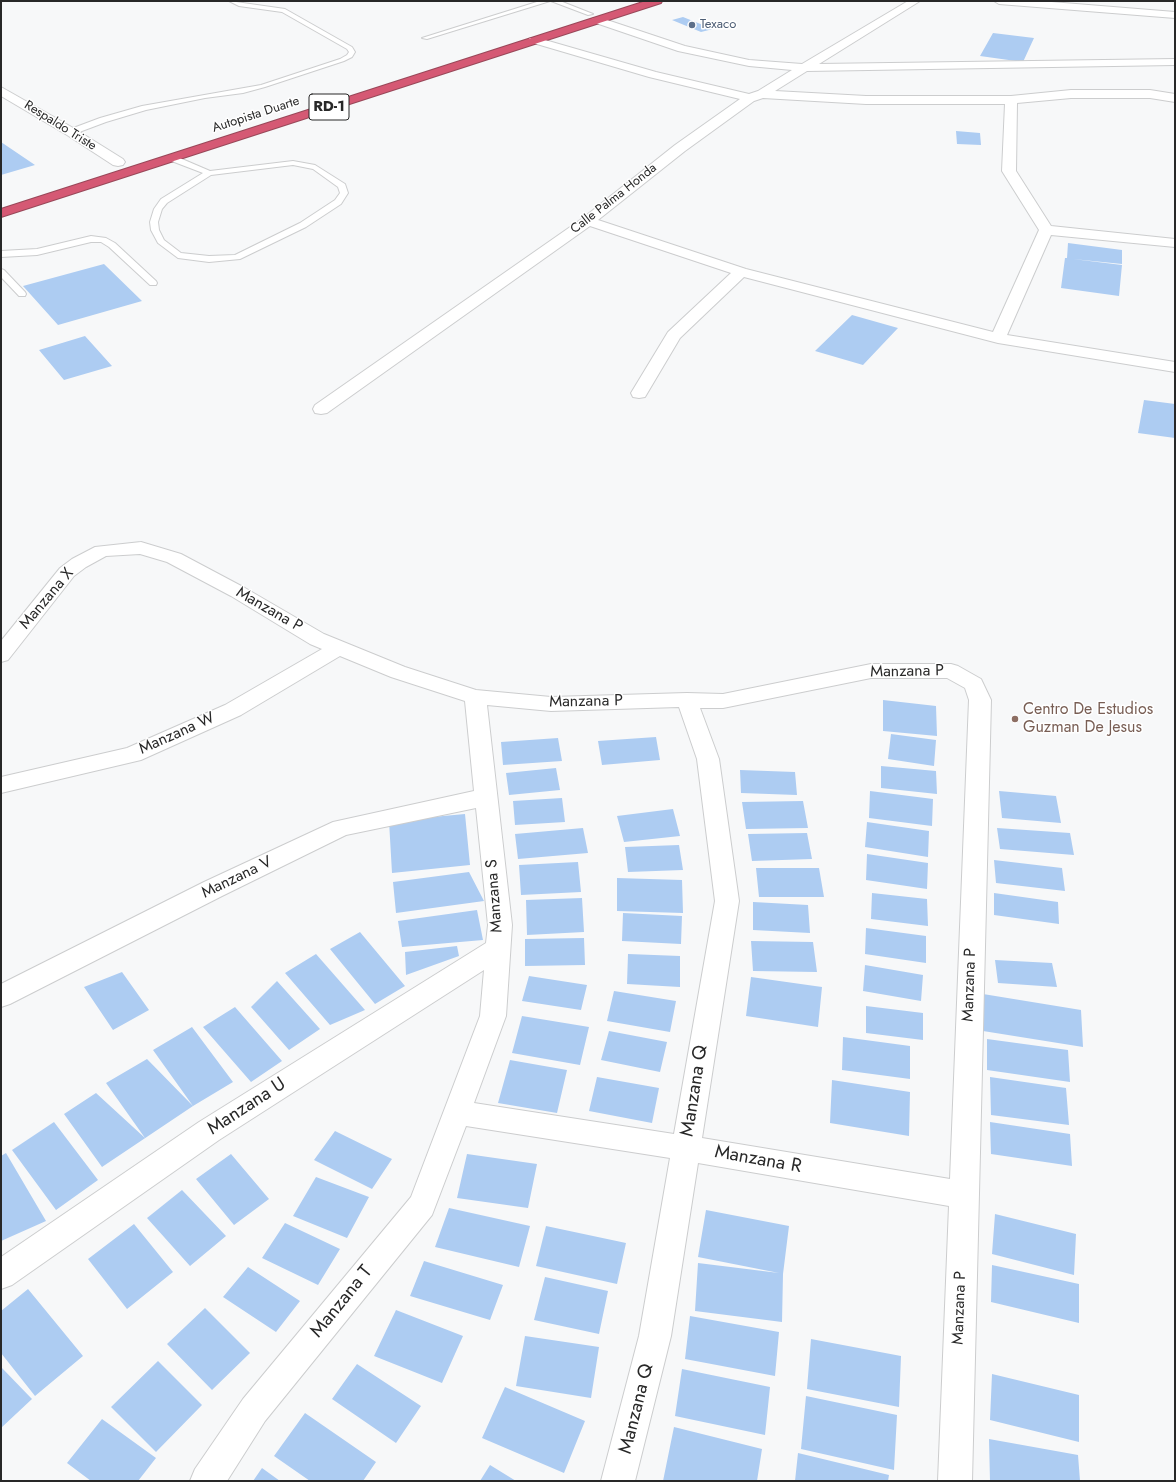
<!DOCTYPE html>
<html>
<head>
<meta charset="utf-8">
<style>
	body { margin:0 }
	#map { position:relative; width:1176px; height:1482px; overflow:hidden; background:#f7f8f9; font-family:Jost,sans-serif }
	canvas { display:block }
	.frame { position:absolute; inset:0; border:2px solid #282828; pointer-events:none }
</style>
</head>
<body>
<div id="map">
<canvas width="1176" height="1482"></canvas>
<div class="frame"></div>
</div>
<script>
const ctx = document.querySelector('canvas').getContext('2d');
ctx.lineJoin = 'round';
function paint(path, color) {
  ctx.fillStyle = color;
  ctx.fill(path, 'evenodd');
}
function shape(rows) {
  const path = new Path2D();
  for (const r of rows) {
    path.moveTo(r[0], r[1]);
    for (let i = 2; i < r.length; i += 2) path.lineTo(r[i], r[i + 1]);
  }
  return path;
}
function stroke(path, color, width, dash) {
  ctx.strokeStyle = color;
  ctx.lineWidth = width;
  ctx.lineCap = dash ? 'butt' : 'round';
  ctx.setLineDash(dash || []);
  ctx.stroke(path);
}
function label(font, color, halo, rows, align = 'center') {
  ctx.font = font + ' Jost,sans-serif';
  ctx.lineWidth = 3;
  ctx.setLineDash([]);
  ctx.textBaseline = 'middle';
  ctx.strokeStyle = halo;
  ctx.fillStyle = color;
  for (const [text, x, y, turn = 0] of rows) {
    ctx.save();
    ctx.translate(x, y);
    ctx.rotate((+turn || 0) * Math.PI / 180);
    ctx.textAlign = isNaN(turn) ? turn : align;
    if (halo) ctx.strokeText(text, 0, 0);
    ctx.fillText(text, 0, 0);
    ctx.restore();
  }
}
paint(shape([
	[683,17,713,29,701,32,672,20],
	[993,33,1034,38,1023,62,980,56],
	[956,131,980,133,981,145,957,144],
	[1,142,35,165,1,175],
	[1068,243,1122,250,1122,264,1073,259,1122,265,1119,296,1061,288,1065,258,1067,258],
	[104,264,142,301,58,325,23,286],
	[852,315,898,328,863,365,815,351],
	[85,336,112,366,64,380,39,350],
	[1144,400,1175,404,1175,438,1138,433],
	[883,700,936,706,937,736,883,731],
	[891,734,936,740,934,766,888,759],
	[656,737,660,760,602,765,598,741],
	[558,738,562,761,503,765,501,742],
	[881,766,936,771,937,794,881,788],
	[556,768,560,790,509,795,506,773],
	[740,770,795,772,797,795,741,793],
	[870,791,933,799,932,826,869,818],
	[999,791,1056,796,1061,823,1002,818],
	[562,798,565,822,515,825,513,801],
	[803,801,808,828,746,829,742,802],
	[673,809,680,836,624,842,617,816],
	[465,814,470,865,392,873,389,821],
	[867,822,929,831,928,857,865,847],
	[583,828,588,853,518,859,515,834],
	[997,828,1070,833,1074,855,1000,849],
	[807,833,812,859,752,861,748,834],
	[679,845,683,870,628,872,625,847],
	[867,854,928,863,927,889,866,880],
	[994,860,1062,868,1065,891,996,883],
	[578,862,581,892,521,895,519,865],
	[756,868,819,868,824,897,759,897],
	[469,872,484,901,396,913,393,882],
	[617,878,682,880,683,913,617,911],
	[872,893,927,899,928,926,871,919],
	[994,893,1058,902,1059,924,994,915],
	[582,898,584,932,527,935,526,900],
	[753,902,808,905,810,933,753,930],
	[477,910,483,940,402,947,398,921],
	[623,913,682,916,681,944,622,941],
	[866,928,926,936,926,963,865,954],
	[360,932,405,986,375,1004,330,949],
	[584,938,585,965,525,966,525,939],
	[751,941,813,942,817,972,753,971],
	[457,946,459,956,406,975,405,952],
	[316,954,365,1010,330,1025,285,973],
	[628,954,680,956,680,987,627,984],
	[995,960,1052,963,1057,987,998,983],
	[865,965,923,975,921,1001,863,991],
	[122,972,149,1010,113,1030,84,987],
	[529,976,587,985,581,1010,522,1001],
	[751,977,822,987,818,1027,746,1016],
	[277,981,320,1029,289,1050,251,1007],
	[614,991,676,1001,670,1032,607,1021],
	[983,994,1081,1010,1083,1047,983,1031],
	[866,1006,923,1013,923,1040,866,1033],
	[235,1007,282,1061,251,1082,203,1027],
	[522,1016,589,1027,580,1065,512,1053],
	[192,1027,233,1082,193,1106,153,1050],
	[609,1031,667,1042,660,1072,601,1060],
	[843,1037,910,1046,910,1079,842,1070],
	[987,1039,1068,1050,1070,1082,987,1070],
	[147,1059,193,1106,102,1167,64,1114,96,1093,145,1138,106,1083],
	[510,1060,567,1070,557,1113,498,1103],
	[597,1077,659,1088,652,1123,589,1111],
	[990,1077,1066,1088,1069,1125,991,1115],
	[832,1080,910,1092,909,1136,830,1123],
	[54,1122,98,1180,56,1210,12,1150],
	[990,1122,1070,1134,1072,1166,991,1154],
	[335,1131,392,1159,372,1189,314,1160],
	[6,1153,46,1221,1,1241,1,1156],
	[231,1154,269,1199,234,1225,196,1179],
	[467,1154,537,1164,528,1208,457,1198],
	[316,1177,369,1197,347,1238,293,1216],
	[182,1190,226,1236,190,1266,147,1218],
	[449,1208,530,1226,519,1267,435,1247],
	[706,1210,789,1226,783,1274,782,1322,695,1311,698,1263,779,1273,698,1257],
	[995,1214,1076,1234,1074,1275,992,1254],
	[285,1223,340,1249,318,1285,262,1258],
	[134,1224,173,1272,127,1309,88,1259],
	[546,1226,626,1243,617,1284,536,1266],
	[424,1261,503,1285,490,1320,410,1296],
	[992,1265,1079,1284,1079,1323,991,1302],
	[248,1267,300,1301,276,1332,223,1297],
	[545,1277,608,1291,599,1334,534,1320],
	[28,1289,83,1356,35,1396,1,1353,1,1311],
	[205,1308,250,1353,212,1390,167,1344],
	[396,1310,463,1336,442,1383,374,1356],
	[690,1316,779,1332,775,1376,685,1359],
	[525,1336,599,1347,591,1398,516,1386],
	[811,1339,901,1356,899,1407,807,1389],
	[158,1361,202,1405,156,1452,111,1407],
	[357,1364,421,1406,396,1443,332,1399],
	[1,1367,32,1399,1,1428],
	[682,1369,770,1387,765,1435,675,1416],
	[992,1374,1079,1395,1079,1442,990,1420],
	[505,1387,585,1421,564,1473,482,1438],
	[806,1396,897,1415,894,1470,801,1449],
	[305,1413,376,1462,363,1481,310,1481,274,1456],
	[102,1419,156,1458,138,1481,91,1481,67,1463],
	[674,1427,762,1449,757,1481,663,1481],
	[989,1439,1078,1455,1080,1481,990,1481],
	[798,1453,889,1475,888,1481,795,1481],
	[490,1465,516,1481,480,1481],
	[262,1468,280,1481,253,1481]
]), '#adccf2');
const lane = shape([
	[229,1,285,9,352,47,355,52,352,57,344,61,265,87,243,93,205,98,146,110,106,122,74,134,68,134,68,130,100,118,142,106,261,85,340,59,347,55,349,52,347,49,282,12,239,6,229,1],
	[540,1,550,1,427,39,422,38,540,1],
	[551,1,560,1,593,14,588,15,551,1],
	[169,156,175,156,210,171,293,161,315,165,345,184,348,193,341,204,306,227,240,259,209,262,178,258,158,243,151,230,150,222,154,209,161,199,203,173,169,160,169,156],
	[293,165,313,169,338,187,340,193,335,200,300,223,235,255,209,256,181,253,164,240,159,230,158,222,162,209,167,203,211,175,293,165],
	[91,236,106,238,115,243,156,281,157,283,156,285,150,285,109,247,101,242,91,242,37,255,1,257,1,251,37,249,91,236],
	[1,269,4,270,25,292,26,294,25,296,19,296,1,277,1,269]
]);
const street = shape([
	[908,1,920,1,819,64,1175,59,1175,65,807,71,775,91,866,96,1011,96,1071,90,1150,90,1175,94,1175,102,1150,98,1071,98,1017,103,1016,171,1051,226,1175,239,1175,247,1051,235,1007,335,1175,362,1175,372,998,343,744,277,680,338,645,397,639,398,633,397,631,393,668,332,731,273,590,226,327,413,321,414,315,413,313,409,315,405,583,218,675,145,740,99,649,77,530,42,528,40,530,38,538,38,656,72,749,94,758,91,792,70,749,66,678,51,593,22,592,20,593,18,601,18,685,46,749,60,802,64,908,1],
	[763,98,866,104,1005,104,1002,171,1039,230,993,332,746,269,598,220,685,151,754,101,763,98],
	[994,1,1039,1,1175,12,1175,18,999,4,994,1],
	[1,87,75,129,123,159,125,162,123,165,118,166,113,165,67,135,1,96,1,87],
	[141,542,181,554,245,588,324,634,405,667,476,690,551,697,687,693,723,694,871,664,951,664,958,666,981,679,991,700,972,1481,938,1481,949,1206,698,1163,671,1336,635,1481,601,1481,639,1336,670,1158,466,1126,432,1215,265,1421,227,1481,190,1481,195,1469,243,1399,411,1197,480,1016,484,970,219,1140,12,1285,1,1289,1,1257,199,1122,486,943,488,925,476,808,346,835,222,896,10,1004,1,1007,1,984,204,882,333,822,474,791,465,701,391,677,340,656,241,715,141,760,1,793,1,777,127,748,225,705,322,649,310,644,231,596,167,562,140,554,106,556,86,567,74,576,8,660,1,662,1,641,60,568,72,559,95,547,141,542],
	[871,678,947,678,965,688,969,700,950,1179,702,1138,739,901,719,759,700,708,723,708,871,678],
	[487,705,551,711,679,707,697,759,715,901,674,1134,474,1103,506,1016,512,925,487,705]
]);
const highway = shape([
	[646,1,662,1,661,3,1,217,1,209,646,1]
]);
stroke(lane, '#cccdce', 2);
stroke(street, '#cccdce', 2);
stroke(highway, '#984859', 2);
paint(lane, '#fff');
paint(street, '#fff');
paint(highway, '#d55974');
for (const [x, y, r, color] of [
	[692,25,4,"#5c6f8a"],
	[1015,719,4,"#8d6e63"]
]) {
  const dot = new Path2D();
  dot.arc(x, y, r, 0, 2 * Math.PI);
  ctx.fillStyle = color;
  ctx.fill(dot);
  stroke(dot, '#fff', 1.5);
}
label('13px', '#4e5e75', '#fff', [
	["Texaco",700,25]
], 'left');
label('13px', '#282828', '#fff', [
	["Autopista Duarte",256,115,-18],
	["Respaldo Triste",60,126,32],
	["Calle Palma Honda",614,199,-38]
]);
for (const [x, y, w] of [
	[329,107,40]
]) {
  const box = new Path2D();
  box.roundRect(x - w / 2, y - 13, w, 26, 3);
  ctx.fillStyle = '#fff';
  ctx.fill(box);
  stroke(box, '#282828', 1);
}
label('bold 15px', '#282828', null, [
	["RD-1",329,107]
]);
label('16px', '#282828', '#fff', [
	["Manzana X",47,599,-50],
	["Manzana P",269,610,30],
	["Manzana P",907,672,-1],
	["Manzana P",586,702,-1],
	["Manzana W",177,734,-24],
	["Manzana V",237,878,-26],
	["Manzana S",495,896,-94],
	["Manzana P",970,985,-88],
	["Manzana P",960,1308,-88]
]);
label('16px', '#785e54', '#fff', [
	["Centro De Estudios",1023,710],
	["Guzman De Jesus",1023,728]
], 'left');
label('19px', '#282828', '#fff', [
	["Manzana Q",695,1091,-81],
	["Manzana U",247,1107,-33],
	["Manzana R",758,1160,10],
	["Manzana T",342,1302,-51],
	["Manzana Q",637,1409,-76]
]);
</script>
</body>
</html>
